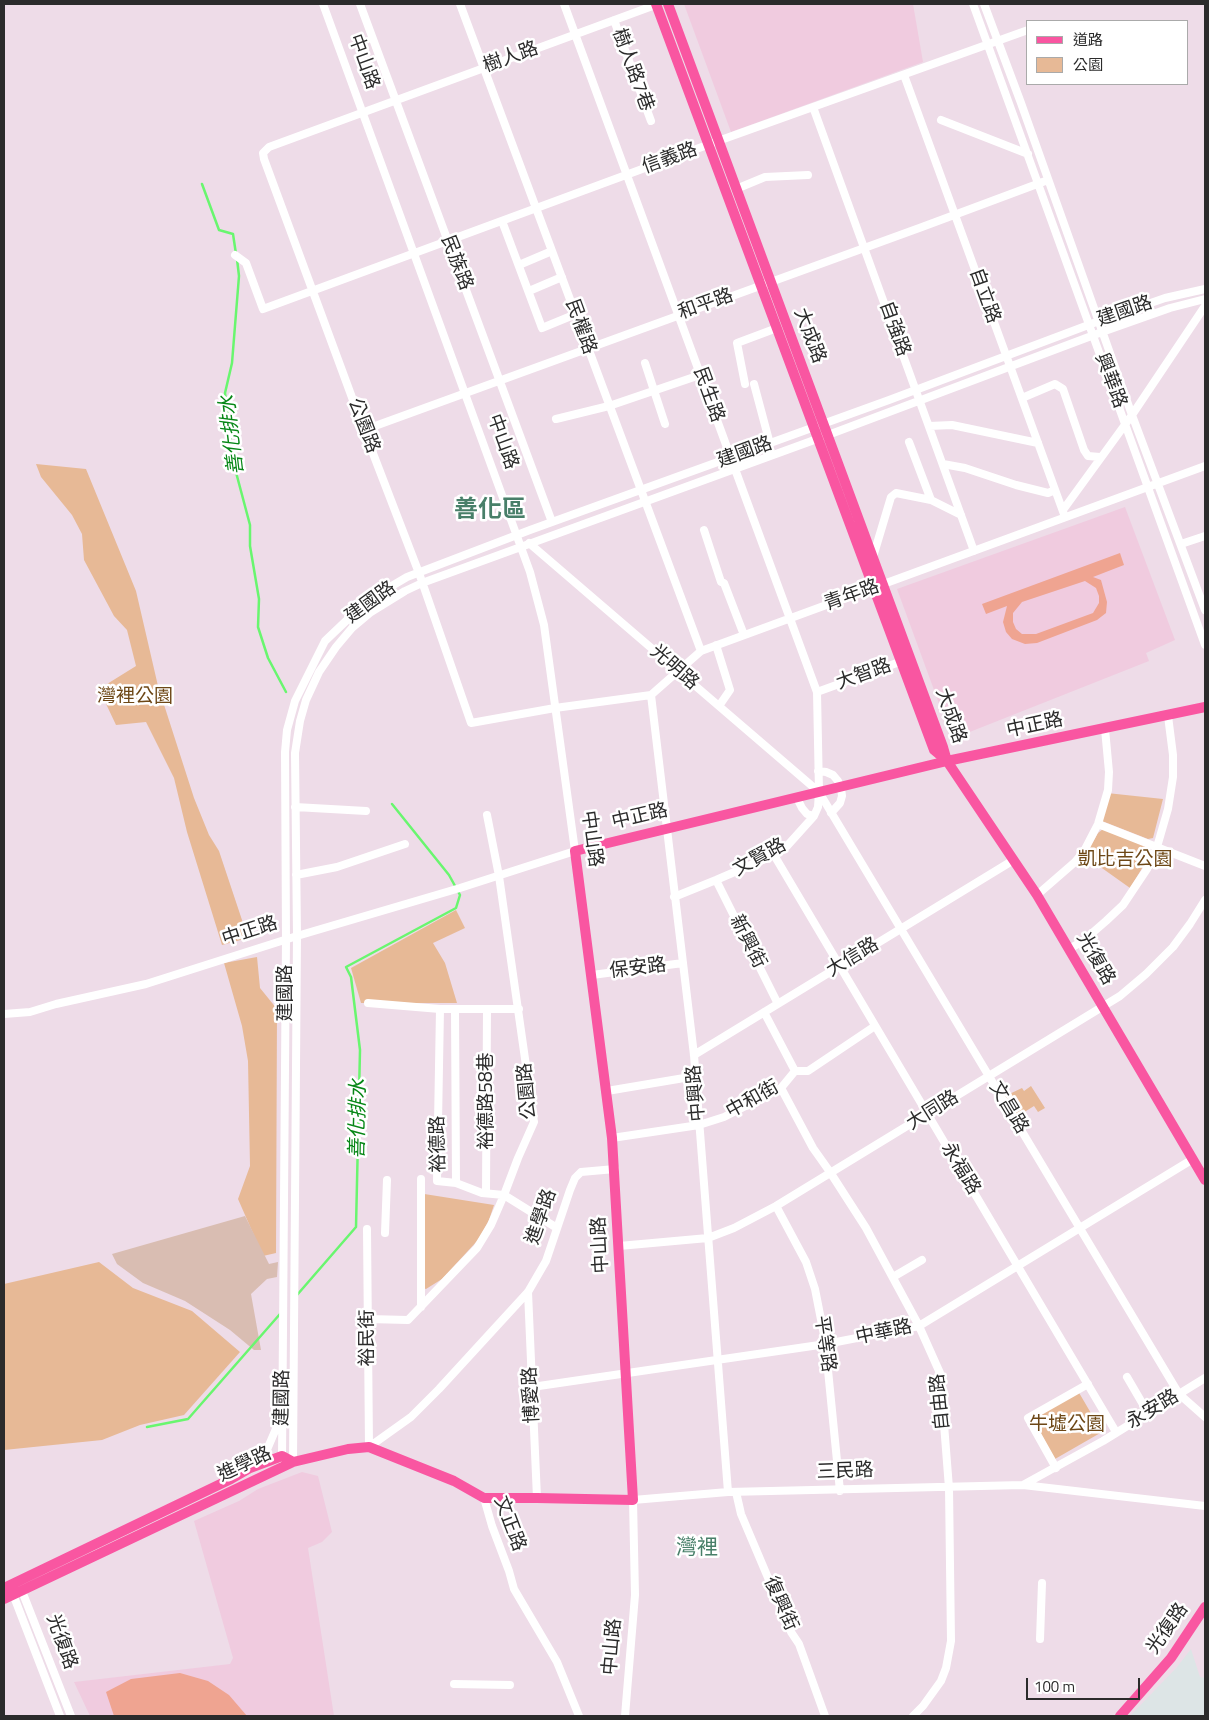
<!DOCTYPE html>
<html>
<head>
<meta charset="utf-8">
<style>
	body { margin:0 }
	#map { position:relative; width:1209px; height:1720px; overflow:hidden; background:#eedce8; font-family:"Titillium Web","Noto Sans TC",sans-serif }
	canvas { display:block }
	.frame { position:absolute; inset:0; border:5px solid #2b2b2b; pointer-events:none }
	.legend { position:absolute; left:1026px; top:20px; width:162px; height:65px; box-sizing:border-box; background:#fff; border:1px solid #aaa; margin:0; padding:6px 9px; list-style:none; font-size:15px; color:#2b2b2b }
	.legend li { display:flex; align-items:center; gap:10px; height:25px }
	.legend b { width:25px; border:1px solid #aaa }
	.scale { position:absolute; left:1026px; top:1678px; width:114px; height:22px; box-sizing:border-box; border:2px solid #2b2b2b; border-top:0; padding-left:6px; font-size:15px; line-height:18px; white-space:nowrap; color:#2b2b2b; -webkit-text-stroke:4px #fff; paint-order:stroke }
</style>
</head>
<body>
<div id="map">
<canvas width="1209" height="1720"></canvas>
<div class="frame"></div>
<ul class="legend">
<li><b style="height:6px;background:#f956a1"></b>道路</li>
<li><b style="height:14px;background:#e7b996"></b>公園</li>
</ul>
<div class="scale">100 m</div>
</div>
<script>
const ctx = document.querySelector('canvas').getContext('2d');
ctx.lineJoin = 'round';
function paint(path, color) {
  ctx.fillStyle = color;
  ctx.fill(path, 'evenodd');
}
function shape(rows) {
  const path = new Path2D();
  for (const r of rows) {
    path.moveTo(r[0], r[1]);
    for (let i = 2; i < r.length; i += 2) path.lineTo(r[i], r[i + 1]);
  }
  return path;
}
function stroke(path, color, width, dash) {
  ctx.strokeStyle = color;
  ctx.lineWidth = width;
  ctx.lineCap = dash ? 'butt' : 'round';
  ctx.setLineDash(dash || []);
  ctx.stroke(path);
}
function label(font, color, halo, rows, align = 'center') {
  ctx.font = font + ' "Titillium Web","Noto Sans TC",sans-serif';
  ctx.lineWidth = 5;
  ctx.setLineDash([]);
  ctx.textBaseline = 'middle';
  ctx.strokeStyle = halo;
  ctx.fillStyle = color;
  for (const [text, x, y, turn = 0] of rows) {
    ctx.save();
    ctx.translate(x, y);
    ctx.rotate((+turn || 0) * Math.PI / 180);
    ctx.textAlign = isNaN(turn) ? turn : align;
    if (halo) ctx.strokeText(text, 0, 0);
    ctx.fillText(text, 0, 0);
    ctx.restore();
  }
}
paint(shape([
	[1191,1649,1200,1677,1205,1678,1205,1716,1130,1716,1177,1667]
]), '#dde5e6');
paint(shape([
	[684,4,913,4,923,62,731,132],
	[1125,507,1175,640,1146,653,1149,661,952,739,897,589],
	[302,1472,318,1476,332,1532,322,1542,308,1548,334,1716,90,1716,74,1682,230,1664,233,1658,194,1521,239,1501,258,1489]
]), '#f0cbdf');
paint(shape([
	[36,464,86,469,136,591,158,686,194,798,209,835,219,851,248,938,222,945,187,832,174,778,146,722,116,725,99,689,136,666,127,630,114,616,84,560,82,534,72,515,41,477],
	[1107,793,1163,799,1153,838,1148,839,1102,821],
	[1103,829,1147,847,1149,850,1150,853,1141,870,1130,888,1085,856,1098,833],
	[456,910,465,928,433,943,445,963,457,1003,361,1003,351,968],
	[257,957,260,988,277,1009,276,1253,263,1256,238,1199,250,1166,248,1061,242,1026,224,963],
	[1031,1086,1045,1108,1038,1112,1034,1106,1015,1118,1003,1097,1022,1088,1024,1091],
	[418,1193,494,1205,489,1220,478,1240,442,1279,426,1289,423,1288],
	[99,1262,133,1288,192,1311,240,1352,184,1415,140,1425,102,1440,4,1450,4,1284],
	[1078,1391,1102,1432,1055,1459,1032,1418]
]), '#e7b996');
paint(shape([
	[245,1216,269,1264,278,1262,277,1277,267,1279,251,1294,261,1350,254,1350,230,1330,185,1301,143,1283,117,1264,112,1254]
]), '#d9bdb2');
paint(shape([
	[1120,553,1124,565,1093,577,1101,580,1107,602,1106,613,1097,620,1037,643,1025,644,1012,639,1006,632,1003,622,1007,606,986,614,982,604],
	[1085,581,1096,588,1099,596,1099,603,1093,613,1036,634,1022,634,1016,629,1013,622,1013,613,1022,602],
	[180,1673,208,1681,229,1695,247,1716,114,1716,106,1692,131,1679]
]), '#efa491');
stroke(shape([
	[202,184,219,230,233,234,236,254],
	[237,259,239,276,232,363,225,393,233,461,250,525,250,546,259,599,258,627,268,658,286,692],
	[297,1295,356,1227,360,1050,351,977,346,967,456,908,460,895,449,875,392,804],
	[147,1427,188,1419,280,1314]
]), '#69f66f', 2.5);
stroke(shape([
	[360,4,552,522],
	[460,4,701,651],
	[564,4,817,692,819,792,818,807,814,816,787,846,774,855,716,880,674,897],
	[658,4,269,147,263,153,264,159,364,430,419,573,471,723,555,708,651,695,701,651,1205,466],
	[973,4,1205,645],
	[984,4,1021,103,1132,415,1205,610],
	[614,20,651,121],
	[904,75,1065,517],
	[813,107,974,551],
	[941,120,1028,154],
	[736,189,765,177,808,175],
	[502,221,542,328,576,314],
	[235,255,246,263,263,309,718,141,1028,30],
	[519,265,552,251],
	[529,291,562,277],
	[645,363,665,424],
	[745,384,737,343,777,328],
	[754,384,770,444],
	[1022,398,1055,384,1063,389,1084,450,1088,456,1100,457],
	[556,419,609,406,700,375],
	[929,426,952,425,1038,443],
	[364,430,922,227,1048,180],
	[909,442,931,500,961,515],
	[943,464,965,468,1016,485,1048,493,1055,490],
	[1063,510,1132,415,1205,306],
	[704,530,721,582,724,583,744,635],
	[529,543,819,792,1179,1394,1205,1417],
	[1181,544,1205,536],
	[873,557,891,497,896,493,931,500],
	[716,645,730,690,719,706],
	[817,692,905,660],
	[651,695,694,1055,728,1492],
	[818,771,826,772,833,775,838,781,841,788,842,796,840,803,831,813],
	[797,798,802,808,807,814,814,816],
	[295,807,366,811],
	[1098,824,1205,866],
	[774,855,1116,1432],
	[296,875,337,867,405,844],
	[716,880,778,1004],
	[1037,895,1075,862,1084,851,1098,824,1108,790,1109,772,1105,729],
	[1069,949,1083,941,1106,921,1123,905,1147,869,1157,847,1168,809,1173,777,1173,755,1168,716],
	[592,975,683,963],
	[368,1003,440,1009,519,1009],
	[440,1009,437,1181,456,1183,482,1193,504,1195,557,1228],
	[455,1009,456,1183],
	[764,1012,795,1071],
	[4,1014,30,1012,56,1004,146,984,297,936,460,888,575,851,544,625,530,572,323,4],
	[694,1055,1012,861],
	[781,1088,813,1148,830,1172,866,1228,919,1326,940,1373,949,1488,951,1641,946,1668,941,1681,923,1706,913,1716],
	[607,1091,696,1076],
	[612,1138,699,1125,724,1117,781,1088,795,1071,808,1071,875,1026],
	[421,1179,421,1307],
	[486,1193,487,1009],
	[776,1206,806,1262,815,1289,825,1340,840,1491],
	[367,1229,369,1447],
	[385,1233,387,1180],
	[619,1246,708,1238,734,1228,776,1206,1120,996,1146,974,1173,947,1190,924,1205,900],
	[893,1277,922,1260],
	[528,1292,537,1498],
	[368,1319,408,1320,477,1248,491,1225,504,1195,518,1158,534,1122,499,876,487,815],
	[1127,1377,1148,1413],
	[532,1387,826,1344,919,1326,1193,1159],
	[369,1447,411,1417,439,1389,528,1292,546,1261,570,1190,575,1178,581,1172,615,1169],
	[282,1459,286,939,285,752,287,730,295,701,325,641,368,600,407,577,530,530,889,400,1099,321,1165,298,1205,289],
	[293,1462,297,936,295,753,300,721,306,700,319,672,336,647,352,628,371,612,405,591,422,583,828,435,1102,332,1170,308,1205,299],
	[254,1465,261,1459,266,1452,281,1417],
	[1056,1468,1028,1418,1088,1384],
	[1023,1485,1103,1441,1205,1378],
	[736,1492,741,1514,791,1632,799,1644,825,1716],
	[484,1498,492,1526,509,1571,514,1589,557,1662,579,1716],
	[20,1586,71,1716],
	[11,1589,60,1716],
	[1040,1639,1042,1583],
	[454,1684,510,1685],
	[625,1716,635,1595,633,1500,728,1492,1023,1485,1205,1506]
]), '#fff', 8);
stroke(shape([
	[656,4,934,750,947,761,1037,895,1205,1180],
	[668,4,943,747,947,761],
	[4,1588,231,1479,250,1468,282,1456,293,1462],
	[4,1599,293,1462,348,1449,369,1447,454,1481,484,1498,537,1498,633,1500,612,1138,575,851,947,761,1205,707],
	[1120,1716,1171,1658,1205,1607]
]), '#f956a1', 10);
label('19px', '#2b2b2b', '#fff', [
	["樹人路",511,58,-20],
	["中山路",363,62,70],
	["樹人路7巷",632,70,70],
	["信義路",670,159,-20],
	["民族路",456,263,69],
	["自立路",984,296,70],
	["和平路",706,305,-20],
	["建國路",1125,312,-19],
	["民權路",580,327,70],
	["自強路",894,329,70],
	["大成路",809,336,69],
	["興華路",1110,381,69],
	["民生路",708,395,70],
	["公園路",363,426,69],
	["中山路",502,442,70],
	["建國路",745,453,-20],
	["青年路",852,596,-20],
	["建國路",371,603,-36],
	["光明路",674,668,41],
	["大智路",864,675,-20],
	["大成路",950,716,71],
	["中正路",1035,726,-12],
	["中正路",640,817,-13],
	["中山路",591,839,82],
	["文賢路",760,858,-29],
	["中正路",250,932,-18],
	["新興街",747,942,63],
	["大信路",853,958,-31],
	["光復路",1095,959,60],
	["保安路",638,969,-7],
	["建國路",286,993,-90],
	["公園路",528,1091,-95],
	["中興路",697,1093,-95],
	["中和街",753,1100,-29],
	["裕德路58巷",487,1101,-90],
	["文昌路",1008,1108,59],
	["大同路",933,1111,-32],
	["裕德路",439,1144,-91],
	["永福路",960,1169,59],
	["進學路",542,1217,-71],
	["中山路",601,1245,-93],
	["中華路",884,1333,-12],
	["裕民街",368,1338,-90],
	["平等路",824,1344,82],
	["博愛路",532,1395,-93],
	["建國路",283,1398,-89],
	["自由路",941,1402,-96],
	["永安路",1153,1410,-31],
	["進學路",245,1465,-25],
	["三民路",845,1472,-2],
	["文正路",509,1524,69],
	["復興街",780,1604,66],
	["光復路",1168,1629,-55],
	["光復路",61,1642,70],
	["中山路",613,1647,-85]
]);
label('19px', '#6d4716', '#fff', [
	["灣裡公園",135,697],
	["凱比吉公園",1125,860],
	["牛墟公園",1067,1425]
]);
label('italic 20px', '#078717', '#fff', [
	["善化排水",233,435,-97],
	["善化排水",359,1119,-89]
]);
label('21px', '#487f69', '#fff', [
	["灣裡",697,1549]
]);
label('bold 24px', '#487f69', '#fff', [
	["善化區",490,511]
]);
</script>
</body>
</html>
